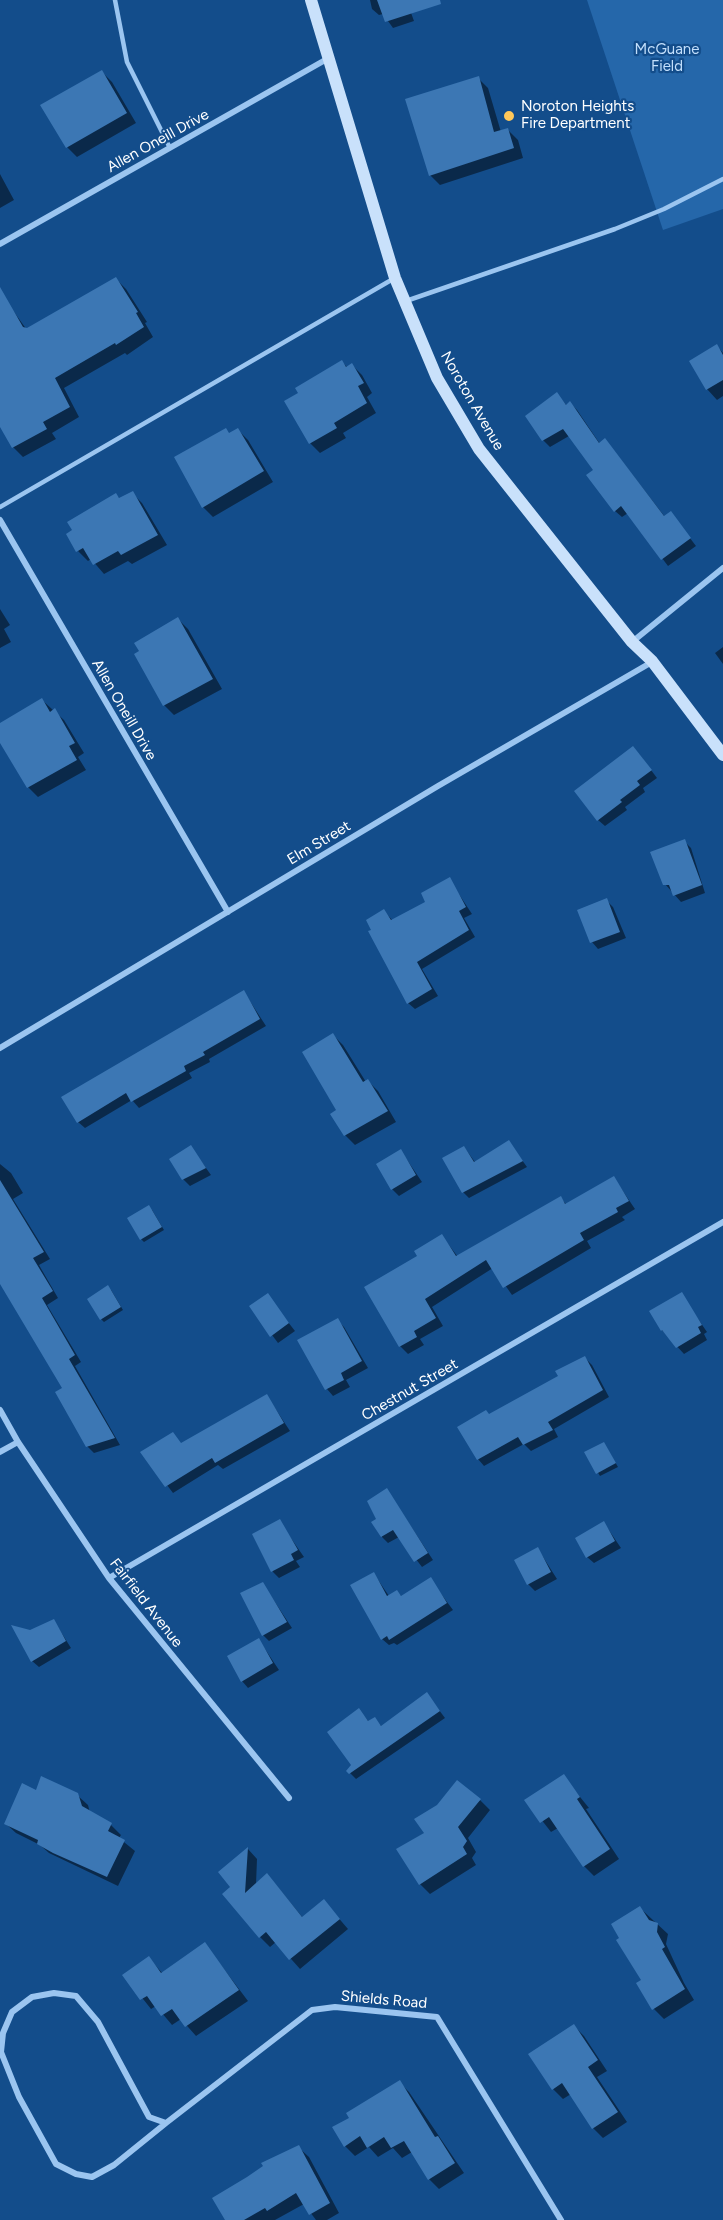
<!DOCTYPE html>
<html>
<head>
<meta charset="utf-8">
<style>
	body { margin:0 }
	canvas { display:block; background:#134d8b }
</style>
</head>
<body>
<canvas width="723" height="2220"></canvas>
<script>
const ctx = document.querySelector('canvas').getContext('2d');
ctx.lineJoin = 'round';
function paint(path, color) {
  ctx.fillStyle = color;
  ctx.fill(path, 'evenodd');
}
function shape(rows) {
  const path = new Path2D();
  for (const r of rows) {
    path.moveTo(r[0], r[1]);
    for (let i = 2; i < r.length; i += 2) path.lineTo(r[i], r[i + 1]);
  }
  return path;
}
function stroke(path, color, width, dash) {
  ctx.strokeStyle = color;
  ctx.lineWidth = width;
  ctx.lineCap = dash ? 'butt' : 'round';
  ctx.setLineDash(dash || []);
  ctx.stroke(path);
}
function label(font, color, halo, rows, align = 'center') {
  ctx.font = font + ' Figtree,sans-serif';
  ctx.lineWidth = 4.5;
  ctx.setLineDash([]);
  ctx.textBaseline = 'middle';
  ctx.strokeStyle = halo;
  ctx.fillStyle = color;
  for (const [text, x, y, turn = 0] of rows) {
    ctx.save();
    ctx.translate(x, y);
    ctx.rotate((+turn || 0) * Math.PI / 180);
    ctx.textAlign = isNaN(turn) ? turn : align;
    if (halo) ctx.strokeText(text, 0, 0);
    ctx.fillText(text, 0, 0);
    ctx.restore();
  }
}
paint(shape([
	[587,0,723,0,723,209,663,230]
]), '#2567aa');
paint(shape([
	[370,0,433,0,410,10,414,21,393,28,383,14,379,15,372,9],
	[102,72,112,82,136,123,77,157,67,147],
	[478,78,488,88,501,132,508,130,518,140,523,158,440,185,430,175],
	[0,174,14,200,0,208],
	[116,279,126,289,147,322,145,323,153,337,127,355,125,353,64,388,79,417,52,433,56,439,23,457,13,447,0,425,0,310,9,305,27,330],
	[717,346,723,353,723,396,717,400,707,389,691,362],
	[342,362,348,368,352,365,362,375,372,393,367,397,376,413,343,433,346,438,320,453,310,443],
	[557,394,567,406,570,403,577,410,600,444,611,447,665,517,671,513,696,546,668,566,628,513,622,517,615,511,595,470,569,436,550,447,543,440],
	[238,430,248,440,273,482,213,517,203,507,230,434],
	[132,493,142,503,167,545,132,564,128,561,104,574,91,559,88,561,78,551,116,495,120,499],
	[0,609,10,625,4,629,11,642,0,648],
	[178,619,188,629,222,689,174,715,164,705],
	[723,647,723,664,715,653],
	[42,700,64,720,84,753,78,757,86,770,38,797,28,787,0,740,0,726],
	[639,754,657,778,643,788,645,792,625,807,627,810,605,826,598,820],
	[684,841,691,848,705,893,681,902,665,884],
	[449,879,472,914,464,918,475,937,422,969,438,996,415,1009,408,1003,373,930,384,911,393,921,427,902],
	[606,900,613,907,626,938,598,949,592,942],
	[244,992,266,1026,209,1059,210,1062,189,1073,192,1078,139,1108,132,1100,85,1128,78,1122],
	[333,1035,343,1045,366,1082,368,1081,378,1091,396,1122,355,1145,345,1135,338,1111],
	[509,1142,527,1167,469,1198,463,1192,464,1147,475,1162],
	[191,1147,211,1175,190,1186,183,1179],
	[401,1151,422,1182,399,1196,392,1189],
	[0,1164,11,1173,23,1193,13,1199,50,1259,39,1265,58,1298,47,1305,81,1362,75,1366,120,1445,94,1453,87,1446,64,1389,0,1281],
	[614,1178,635,1209,622,1217,625,1220,587,1241,591,1248,512,1295,493,1268,432,1307,443,1326,420,1339,424,1345,408,1354,400,1346,419,1257,442,1236,458,1257,560,1198,567,1205],
	[152,1210,164,1230,144,1242,141,1239],
	[111,1290,123,1310,104,1322,101,1319],
	[681,1294,707,1332,704,1334,707,1340,684,1354,662,1330],
	[267,1295,295,1331,278,1343,251,1307],
	[337,1320,344,1327,368,1368,346,1380,350,1387,333,1396,327,1389],
	[585,1358,592,1365,609,1397,554,1429,558,1437,531,1451,524,1444,484,1466,478,1459,489,1415,560,1377],
	[267,1396,290,1431,223,1469,218,1465,173,1493,142,1452,182,1444],
	[604,1443,618,1467,600,1476,586,1453],
	[387,1490,433,1560,422,1567,399,1537,388,1543,382,1537,378,1519],
	[279,1521,304,1557,296,1561,300,1567,279,1578,273,1572,254,1534],
	[604,1523,621,1548,594,1563,587,1557],
	[538,1549,557,1579,535,1591,528,1584],
	[374,1574,389,1596,397,1592,402,1597,430,1579,453,1610,397,1645,394,1643,389,1645,382,1639],
	[263,1584,292,1628,269,1641,263,1635,242,1594],
	[54,1621,71,1648,39,1667,32,1661],
	[259,1640,279,1670,248,1688,242,1681],
	[427,1694,445,1718,356,1779,348,1771,352,1765,359,1710,369,1722,375,1719,382,1727],
	[563,1776,589,1808,586,1809,619,1859,594,1876,584,1866,558,1828,551,1832,526,1800],
	[37,1792,77,1795,88,1805,90,1813,111,1825,121,1835,119,1838,135,1851,118,1886,49,1853,40,1845,16,1833,5,1823],
	[480,1800,490,1810,468,1838,476,1852,472,1858,476,1865,430,1894,420,1884,398,1849],
	[248,1849,257,1859,256,1885,276,1885,303,1918,324,1901,348,1929,300,1969,276,1942,270,1947,260,1937,233,1887,220,1872],
	[640,1908,668,1934,666,1944,684,1983,694,2000,664,2019,654,2009,643,1980],
	[205,1944,248,2001,196,2036,181,2019,172,2025,156,2006,151,2009,124,1975,149,1958,163,1974],
	[574,2026,584,2036,607,2071,597,2077,627,2122,603,2138,593,2128,571,2094,563,2099,553,2089],
	[399,2082,409,2092,464,2173,439,2189,429,2179,412,2152,402,2158,393,2148,378,2157,369,2147,355,2156,345,2146,351,2118],
	[298,2147,309,2157,339,2213,327,2220,316,2220,304,2204,275,2220,226,2220]
]), '#0007');
paint(shape([
	[377,0,440,0,441,4,385,22],
	[102,70,127,113,66,148,40,105],
	[479,76,494,132,508,128,514,148,429,176,405,99],
	[116,277,138,312,136,313,144,327,116,345,115,343,55,378,70,407,43,422,47,429,12,448,0,427,0,287,23,327,27,328],
	[717,344,723,355,723,380,706,390,689,361],
	[342,360,346,367,352,363,364,383,358,386,367,403,334,423,337,428,309,444,284,401,298,393,295,388],
	[557,392,566,405,570,401,599,443,605,438,664,516,671,511,691,538,661,560,621,506,614,512,586,475,593,470,563,429,542,441,525,416],
	[226,428,229,433,238,428,264,471,202,508,174,457],
	[133,491,158,535,121,555,118,551,93,565,83,548,76,552,66,534,72,530,67,522,116,493,119,498],
	[178,617,213,679,163,706,134,654,139,651,134,643],
	[42,698,50,712,55,708,75,743,69,746,77,760,27,788,0,743,0,723],
	[633,746,652,770,637,781,640,785,620,800,622,802,597,821,574,791],
	[685,839,702,885,673,896,669,885,663,885,650,852],
	[450,877,466,907,459,911,469,930,417,962,432,989,407,1004,368,931,371,930,366,920,384,909,391,920,425,902,421,893],
	[607,898,620,932,590,943,577,910],
	[244,990,260,1019,203,1052,205,1055,184,1066,186,1071,131,1102,126,1093,77,1123,61,1097],
	[333,1033,363,1082,368,1079,388,1111,344,1136,330,1114,336,1110,302,1052],
	[509,1140,523,1161,462,1193,442,1158,464,1146,474,1162],
	[191,1145,206,1168,182,1180,169,1159],
	[401,1149,416,1175,391,1190,376,1164],
	[614,1176,629,1201,616,1208,618,1212,580,1233,584,1240,503,1288,486,1260,425,1299,436,1318,414,1331,417,1337,399,1347,364,1287,417,1256,414,1251,442,1234,456,1256,561,1196,565,1204],
	[0,1180,44,1252,33,1258,53,1291,42,1298,75,1355,69,1359,115,1438,86,1447,55,1392,62,1388,0,1284],
	[149,1205,162,1227,140,1240,127,1218],
	[108,1285,121,1307,100,1320,87,1299],
	[682,1292,702,1325,698,1327,701,1333,676,1348,662,1330,661,1331,649,1311],
	[268,1293,289,1323,270,1337,249,1306],
	[338,1318,362,1361,341,1373,344,1380,325,1390,297,1340],
	[585,1356,603,1390,548,1422,553,1430,523,1445,518,1437,477,1460,457,1427,486,1410,489,1414,558,1376,555,1371],
	[267,1394,284,1423,215,1463,212,1458,165,1487,140,1452,173,1432,181,1443],
	[604,1442,616,1463,596,1474,584,1452],
	[387,1488,428,1553,414,1562,393,1530,381,1537,371,1522,376,1519,367,1501],
	[280,1519,298,1550,291,1554,294,1560,271,1572,252,1534],
	[604,1521,615,1541,586,1558,575,1538],
	[538,1547,551,1572,527,1585,514,1560],
	[374,1572,387,1596,397,1590,401,1596,431,1577,447,1603,389,1640,387,1636,381,1640,350,1585],
	[263,1582,287,1622,262,1636,240,1593],
	[54,1619,66,1641,31,1662,11,1625,30,1630],
	[259,1638,273,1663,241,1682,227,1656],
	[427,1692,440,1711,349,1774,346,1771,351,1765,327,1732,359,1708,368,1721,375,1717,381,1726],
	[564,1774,580,1797,577,1799,610,1849,583,1867,549,1817,540,1823,524,1800],
	[41,1776,78,1793,82,1806,112,1823,108,1831,125,1840,107,1877,53,1853,37,1844,38,1840,4,1824,22,1783,36,1790],
	[457,1780,481,1799,458,1827,467,1841,463,1847,467,1854,419,1885,396,1849,424,1833,414,1819,437,1805],
	[248,1847,245,1893,267,1873,302,1917,324,1899,340,1919,289,1960,266,1932,259,1938,222,1894,230,1887,218,1872],
	[640,1906,649,1920,658,1923,657,1932,665,1947,662,1949,685,1989,652,2010,636,1983,641,1980,616,1940,619,1938,611,1924],
	[205,1942,239,1990,185,2027,172,2009,161,2016,147,1996,140,2000,122,1975,149,1956,161,1973],
	[574,2024,598,2060,588,2067,618,2112,592,2129,562,2083,552,2090,528,2054],
	[400,2080,435,2137,438,2136,455,2163,428,2180,404,2141,391,2148,384,2137,367,2148,360,2136,344,2147,332,2127,349,2118,346,2113],
	[299,2145,330,2203,309,2215,296,2193,267,2211,265,2208,244,2220,225,2220,212,2198,247,2177,263,2166,261,2163]
]), '#3c77b4');
stroke(shape([
	[115,0,127,62,170,148],
	[406,301,615,229,664,209,723,179],
	[0,507,393,279]
]), '#9bc5f0', 4.5);
stroke(shape([
	[0,244,327,59],
	[0,520,228,912],
	[632,642,723,568],
	[0,1048,438,786,652,662],
	[0,1410,18,1442,109,1578,289,1798],
	[0,1452,18,1442],
	[109,1578,723,1222],
	[166,2123,114,2165,92,2177,76,2174,56,2164,19,2097,1,2052,3,2033,12,2012,32,1997,54,1993,76,1996,98,2022,149,2117,166,2123,312,2010,335,2007,437,2017,561,2220]
]), '#9bc5f0', 6);
stroke(shape([
	[311,0,395,278,437,378,479,449,632,642,652,661,723,755]
]), '#c9e1fb', 12);
for (const [x, y, r, color] of [
	[509,116,6,"#ffc85a"]
]) {
  const dot = new Path2D();
  dot.arc(x, y, r, 0, 2 * Math.PI);
  ctx.fillStyle = color;
  ctx.fill(dot);
  stroke(dot, '#134d8b', 2);
}
label('15px', '#c2dffc', '#134d8b', [
	["McGuane",667,50],
	["Field",667,67]
]);
label('15px', '#fff', '#134d8b', [
	["Noroton Heights",521,107],
	["Fire Department",521,124]
], 'left');
label('15px', '#fff', '#134d8b', [
	["Allen Oneill Drive",158,141,-29],
	["Noroton Avenue",472,401,60],
	["Allen Oneill Drive",124,710,60],
	["Elm Street",319,843,-31],
	["Chestnut Street",410,1390,-30],
	["Fairfield Avenue",146,1603,52],
	["Shields Road",384,2000,5]
]);
</script>
</body>
</html>
